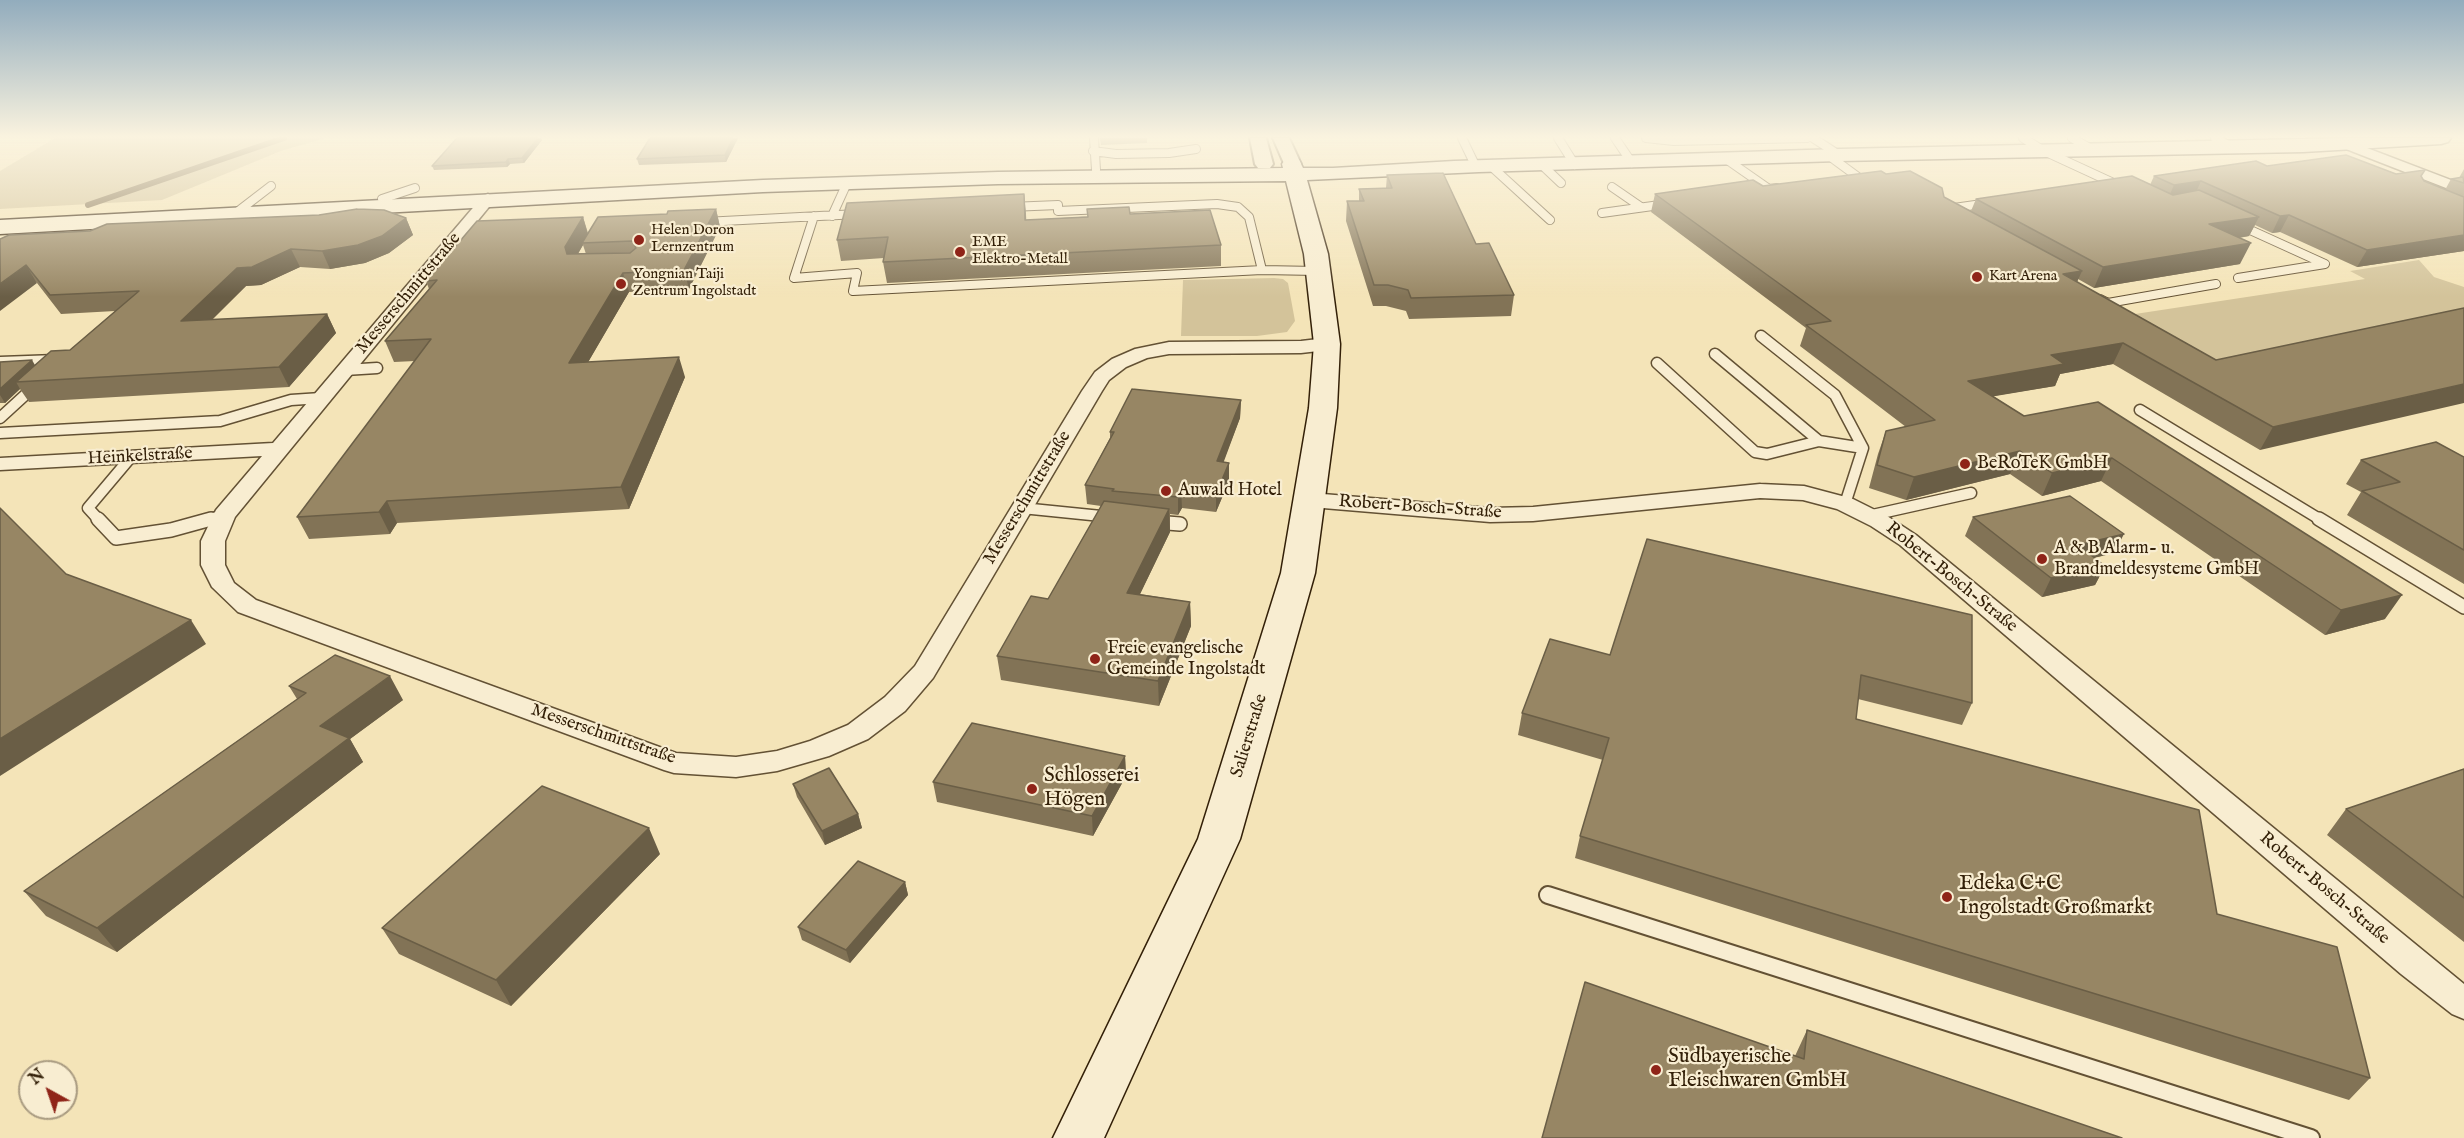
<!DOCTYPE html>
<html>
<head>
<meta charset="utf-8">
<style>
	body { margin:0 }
	#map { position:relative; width:2464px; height:1138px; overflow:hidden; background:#f4e4b8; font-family:"IM FELL English",serif }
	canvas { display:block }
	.north { position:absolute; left:18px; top:1060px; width:60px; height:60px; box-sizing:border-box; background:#f8edd1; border:2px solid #a99b81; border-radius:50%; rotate:320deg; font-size:16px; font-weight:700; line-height:24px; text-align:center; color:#332008 }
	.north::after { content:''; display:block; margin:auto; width:21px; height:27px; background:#8f2418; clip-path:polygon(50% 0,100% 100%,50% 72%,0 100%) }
</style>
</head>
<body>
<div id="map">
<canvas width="2464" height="1138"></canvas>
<div class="north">N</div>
</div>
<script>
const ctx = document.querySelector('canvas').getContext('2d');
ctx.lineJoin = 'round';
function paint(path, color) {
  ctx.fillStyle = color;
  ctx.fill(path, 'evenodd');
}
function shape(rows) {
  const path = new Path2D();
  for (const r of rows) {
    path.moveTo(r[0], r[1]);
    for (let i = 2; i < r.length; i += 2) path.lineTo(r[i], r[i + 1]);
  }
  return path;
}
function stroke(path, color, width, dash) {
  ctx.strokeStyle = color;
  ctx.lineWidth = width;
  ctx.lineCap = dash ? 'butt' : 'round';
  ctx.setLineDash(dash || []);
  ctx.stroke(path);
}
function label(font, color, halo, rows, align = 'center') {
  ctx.font = font + ' "IM FELL English",serif';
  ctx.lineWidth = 4.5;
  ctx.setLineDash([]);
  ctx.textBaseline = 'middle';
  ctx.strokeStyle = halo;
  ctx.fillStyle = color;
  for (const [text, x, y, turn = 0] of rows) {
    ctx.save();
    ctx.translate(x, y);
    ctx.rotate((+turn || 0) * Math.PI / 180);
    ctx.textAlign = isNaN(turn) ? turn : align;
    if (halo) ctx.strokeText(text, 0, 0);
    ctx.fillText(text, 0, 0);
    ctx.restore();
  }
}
paint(shape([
	[55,138,326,138,281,151,162,200,0,209,0,171],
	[2419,260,2434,277,2464,287,2464,318,2219,370,2122,316,2365,279,2350,271],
	[1274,278,1283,279,1288,283,1295,321,1287,332,1257,336,1181,336,1183,280]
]), '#d3c39a');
stroke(shape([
	[88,205,284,138]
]), '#7f6d4e', 6);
const serviceFar3 = shape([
	[1094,138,1096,170],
	[1462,138,1476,167],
	[1558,138,1575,165],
	[1615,138,1632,163],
	[1646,138,1674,141,1807,138],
	[1813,138,1839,155],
	[2023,138,2044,151,2122,187],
	[2072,138,2093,150],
	[2215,138,2232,147],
	[1093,151,1116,154,1169,153,1196,149],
	[1828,155,1862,180,1857,180],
	[1726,159,1769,189,1777,188],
	[1542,165,1561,183],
	[1492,167,1550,220],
	[1612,187,1641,207],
	[382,199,415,188],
	[1010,207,1058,205,1058,211,1217,204,1238,207,1249,217,1262,270],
	[1947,209,1989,203],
	[1602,213,1667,204],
	[232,216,271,186],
	[814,216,794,278,857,273,853,291,1262,270,1317,271],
	[832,216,847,183],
	[704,222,858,214],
	[2237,224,2325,264,2238,278],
	[2100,299,2108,303,2216,284]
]);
const serviceFar2 = shape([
	[1761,336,1835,395,1863,448,1845,504],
	[1715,354,1819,441],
	[0,362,56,360],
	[1657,363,1755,452,1767,454,1819,441,1863,448],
	[345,370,377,368],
	[2140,410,2321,520],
	[0,418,36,385],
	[0,433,220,421,291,400,321,398],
	[1022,508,1111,517],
	[1868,516,1971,493],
	[99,520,88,508,131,457],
	[206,520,224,515]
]);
const serviceFar1 = shape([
	[98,519,116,538,171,530,211,519],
	[2319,519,2464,607],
	[1155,522,1180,524]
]);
const service = shape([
	[1548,895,2311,1138]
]);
const minor = shape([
	[2346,140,2464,185,2464,195,2341,147,2339,144,2341,141,2346,140],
	[488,194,496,199,493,202,235,517,225,541,225,565,234,583,256,600,676,753,736,757,777,751,810,741,848,725,885,697,915,666,1082,391,1095,372,1112,359,1135,349,1169,342,1301,341,1327,338,1334,340,1336,344,1334,348,1327,350,1301,353,1169,354,1147,358,1126,367,1109,380,1102,391,933,678,905,711,868,739,829,756,777,771,736,777,674,773,664,770,238,612,212,587,201,565,201,541,216,510,262,456,0,470,0,458,273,443,483,196,488,194],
	[1760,484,1804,486,1853,499,1887,516,1916,535,2464,984,2464,1019,2452,1014,2401,974,1900,545,1871,526,1837,509,1803,500,1760,498,1533,521,1490,522,1311,507,1303,505,1300,500,1303,495,1311,493,1490,508,1533,507,1760,484]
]);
const tertiary = shape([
	[1250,138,1266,138,1273,164,1270,168,1258,168,1255,164,1250,138],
	[1273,138,1289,138,1301,164,1298,168,1286,168,1273,138]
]);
const secondary = shape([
	[2345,138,2451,138,2448,142,2441,144,2303,152,1839,161,1479,172,1307,180,1328,254,1340,344,1337,408,1315,573,1240,839,1104,1138,1053,1138,1198,839,1281,573,1309,408,1314,344,1304,254,1286,181,998,184,763,192,0,234,0,220,763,180,998,172,1283,168,1282,164,1285,160,1292,158,1299,160,1303,168,1333,168,1454,161,1839,149,2345,138]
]);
stroke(serviceFar3, '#635134', 10);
stroke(serviceFar2, '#635134', 13);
stroke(serviceFar1, '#635134', 16);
stroke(service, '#635134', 20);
stroke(minor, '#635134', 3);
stroke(tertiary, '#635134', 4);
stroke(secondary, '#332008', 3);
stroke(serviceFar3, '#f8edd1', 8);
stroke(serviceFar2, '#f8edd1', 10);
stroke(serviceFar1, '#f8edd1', 13);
stroke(service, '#f8edd1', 16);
paint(minor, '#f8edd1');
paint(tertiary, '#f8edd1');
paint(secondary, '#f8edd1');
paint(shape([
	[650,138,738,138,726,162,639,165,637,159],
	[1100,138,1147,138,1147,143,1101,145],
	[542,140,524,163,510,164,507,167,434,170,432,166],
	[2267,166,2421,177,2424,181,2445,190,2451,179,2459,178,2464,169,2464,251,2357,267,2280,232,2272,233,2255,225,2249,236,2239,238,2240,264,2094,288,2078,279,2077,282,2216,360,2464,308,2260,450,2113,364,2060,374,2055,386,1993,396,2024,416,2098,402,2385,619,2325,635,2101,481,2042,496,2010,474,1906,500,1869,488,1878,454,1886,431,1906,427,1800,346,1806,328,1651,212,1655,194,1763,186,1886,174,1944,197,1971,211,1976,199,2150,185,2154,176],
	[1387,175,1476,244,1514,295,1511,316,1409,319,1406,311,1386,306,1373,306,1346,221,1347,201,1359,201,1359,189,1386,188],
	[1024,194,1026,220,1130,214,1221,245,1221,266,887,283,883,262,884,258,841,261,837,240],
	[716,209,720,227,689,289,629,292,588,362,685,377,629,509,397,523,390,534,309,539,297,517,415,361,394,362,385,341,429,289,426,281,583,217,588,233,667,214],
	[583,245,586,254,578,254],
	[406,218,413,235,389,253,365,263,330,269,300,267,261,285,246,286,212,320,327,314,336,333,289,387,29,402,20,389,5,403,0,403,0,362,35,365,70,350,115,311,61,314,37,283,0,239],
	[1241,400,1240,418,1223,462,1229,463,1229,481,1216,512,1182,508,1178,515,1170,514,1170,532,1140,594,1190,602,1191,626,1159,706,1001,680,997,656,1048,599,1101,506,1087,504,1085,485,1110,438,1110,432],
	[2464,457,2464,584,2347,515,2361,492,2346,484,2361,460],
	[1973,517,2114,553,2094,558,2105,566,2095,585,2042,597,1965,536],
	[1647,539,1972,703,1962,725,1858,699,1856,719,2217,914,2370,1078,2349,1100,1575,858,1580,836,1603,760,1518,735,1522,713,1610,655],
	[289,686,403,700,350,739,363,762,117,952,46,916,24,891,297,699],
	[1125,756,1126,776,1093,836,937,802,933,782],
	[2464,769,2464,942,2327,835,2346,809],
	[793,784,858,814,862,828,825,845,797,797],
	[660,854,511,1006,399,954,382,928],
	[905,882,908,895,850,963,802,940,798,927],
	[1807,1030,2122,1138,1542,1138,1795,1056]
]), '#827356');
paint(shape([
	[538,138,541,138,542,140,524,163,522,158],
	[733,138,738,138,726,162,725,155],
	[508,159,510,164,507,167,506,162],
	[2201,181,2194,197,2167,201,2174,185],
	[1024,194,1026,214,1027,240,1025,220],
	[716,209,720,227,689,289,684,270],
	[2289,215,2280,232,2272,233,2280,216],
	[583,217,588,235,582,243,583,245,571,265,565,247],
	[2259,217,2249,236,2200,244,2209,224],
	[406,218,413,235,389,253,365,263,330,269,322,251],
	[2464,235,2464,251,2357,267,2367,250],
	[2251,243,2240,264,2094,288,2103,267],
	[291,249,300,267,261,285,246,286,191,340,181,321,237,268],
	[26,265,37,283,0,311,0,284],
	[2082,271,2073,291,2063,274],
	[623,273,629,292,576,383,569,363],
	[327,314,336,333,289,387,279,367],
	[2123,343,2113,364,2060,374,2055,386,1960,402,1968,381,2051,355],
	[679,357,685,377,629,509,621,487],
	[32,360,39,372,16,382,20,389,5,403,0,395,0,389],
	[2464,384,2464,403,2260,450,2273,427],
	[1241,400,1240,418,1217,480,1217,461],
	[2020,451,2010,474,1906,500,1914,477],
	[2112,458,2101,481,2042,496,2052,473],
	[1229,463,1229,481,1216,512,1216,494],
	[1181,489,1182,508,1178,515,1178,497],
	[387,501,397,523,390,534,379,512],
	[1169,509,1170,532,1129,617,1127,593],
	[2124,534,2114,553,2068,564,2078,545],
	[2105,566,2095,585,2042,597,2051,578],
	[2402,595,2385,619,2325,635,2341,610],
	[1190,602,1191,626,1159,706,1158,681],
	[191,620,206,644,0,776,0,739],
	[390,676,403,700,350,739,363,762,117,952,97,928,320,726],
	[1125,756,1126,776,1093,836,1092,816],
	[858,814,862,828,825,845,822,831],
	[649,828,660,854,511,1006,496,980],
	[905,882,908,895,850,963,846,950]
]), '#6a5e46');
const building = shape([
	[457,138,538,138,522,158,508,159,506,162,432,166,457,138],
	[650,138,733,138,725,155,637,159,650,138],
	[2346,155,2396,174,2425,170,2421,176,2424,181,2464,197,2464,235,2367,250,2289,215,2280,216,2201,181,2174,185,2154,176,2256,161,2267,166,2346,155],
	[1881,171,1886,174,1910,171,1942,188,1944,197,2082,271,2063,274,2216,360,2464,308,2464,384,2273,427,2123,343,2051,355,2064,364,1968,381,2024,416,2098,402,2402,595,2341,610,2112,458,2052,473,2020,451,1914,477,1877,465,1886,431,1935,420,1806,325,1831,321,1655,194,1753,180,1763,186,1881,171],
	[1443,173,1476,244,1489,243,1514,295,1411,298,1408,290,1388,285,1374,285,1347,201,1364,201,1359,189,1392,188,1387,175,1443,173],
	[2132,176,2173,195,2199,190,2259,217,2209,224,2251,243,2103,267,1976,199,2132,176],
	[2463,177,2464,183,2451,179,2463,177],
	[1024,194,1025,220,1088,217,1087,209,1129,207,1130,214,1210,210,1221,245,883,262,888,237,837,240,847,203,1024,194],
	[357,209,384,210,406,218,382,236,358,245,322,251,291,249,252,267,237,268,181,321,327,314,279,367,16,382,51,351,70,350,139,291,50,295,26,265,0,284,0,239,9,235,90,231,107,224,319,215,357,209],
	[716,209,684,270,623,273,569,363,679,357,621,487,387,501,379,512,297,517,431,339,385,341,437,280,426,281,477,221,583,217,565,247,567,254,630,253,636,248,632,241,582,243,598,217,667,214,668,211,716,209],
	[32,360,0,389,0,362,32,360],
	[1132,389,1241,400,1217,461,1229,463,1216,494,1181,489,1178,497,1112,491,1114,489,1085,485,1114,432,1110,432,1132,389],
	[2436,442,2464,457,2464,550,2362,491,2400,482,2361,460,2436,442],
	[2070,496,2124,534,2078,545,2105,566,2051,578,1973,517,2070,496],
	[1104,501,1169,509,1127,593,1190,602,1158,681,997,656,1031,596,1048,599,1104,501],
	[0,508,66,574,191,620,0,739,0,508],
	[1647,539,1972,615,1972,703,1861,675,1856,719,2199,810,2217,914,2337,947,2370,1078,1580,836,1609,738,1522,713,1550,639,1610,655,1647,539],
	[335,655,390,676,320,726,349,738,97,928,24,891,306,693,289,686,335,655],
	[972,723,1125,756,1092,816,933,782,972,723],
	[829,768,858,814,822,831,793,784,829,768],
	[2464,769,2464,898,2346,809,2464,769],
	[542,786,649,828,496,980,382,928,542,786],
	[858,861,905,882,846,950,798,927,858,861],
	[1585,982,1804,1059,1807,1030,2122,1138,1542,1138,1585,982]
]);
paint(building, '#978664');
stroke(building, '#6a5e46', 1.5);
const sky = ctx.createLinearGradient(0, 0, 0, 297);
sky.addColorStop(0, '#92acbd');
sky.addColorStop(0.46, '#faf3df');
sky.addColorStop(1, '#faf3df00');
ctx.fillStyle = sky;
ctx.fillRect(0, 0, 2464, 297);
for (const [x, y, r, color] of [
	[639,240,6,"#8f2418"],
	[960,252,6,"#8f2418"],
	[1977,277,6,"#8f2418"],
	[621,284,6,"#8f2418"],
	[1965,464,6,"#8f2418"],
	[1166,491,6,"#8f2418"],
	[2042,559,6,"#8f2418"],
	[1095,659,6,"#8f2418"],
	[1032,789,6,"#8f2418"],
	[1947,897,6,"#8f2418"],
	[1656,1070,6,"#8f2418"]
]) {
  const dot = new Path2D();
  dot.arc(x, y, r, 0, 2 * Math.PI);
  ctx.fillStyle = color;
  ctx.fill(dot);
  stroke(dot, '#f8edd1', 2);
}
label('15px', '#332008', '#f8edd1', [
	["Helen Doron",651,231],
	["Lernzentrum",651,248],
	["EME",972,243],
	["Elektro-Metall",972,260],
	["Yongnian Taiji",633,275],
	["Zentrum Ingolstadt",633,292],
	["Kart Arena",1989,277]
], 'left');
label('18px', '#332008', '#f8edd1', [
	["Messerschmittstraße",409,294,-50],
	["Heinkelstraße",140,457,-3],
	["Messerschmittstraße",1028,498,-59],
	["Robert-Bosch-Straße",1420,508,4],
	["Robert-Bosch-Straße",1951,578,39],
	["Messerschmittstraße",603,735,19],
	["Salierstraße",1250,736,-73],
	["Robert-Bosch-Straße",2324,889,40]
]);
label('18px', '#332008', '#f8edd1', [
	["BeRoTeK GmbH",1977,464],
	["Auwald Hotel",1178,491],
	["A & B Alarm- u.",2054,549],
	["Brandmeldesysteme GmbH",2054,570],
	["Freie evangelische",1107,649],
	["Gemeinde Ingolstadt",1107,670]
], 'left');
label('21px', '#332008', '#f8edd1', [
	["Schlosserei",1044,777],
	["Högen",1044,801],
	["Edeka C+C",1959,885],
	["Ingolstadt Großmarkt",1959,909],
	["Südbayerische",1668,1058],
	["Fleischwaren GmbH",1668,1082]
], 'left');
</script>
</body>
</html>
